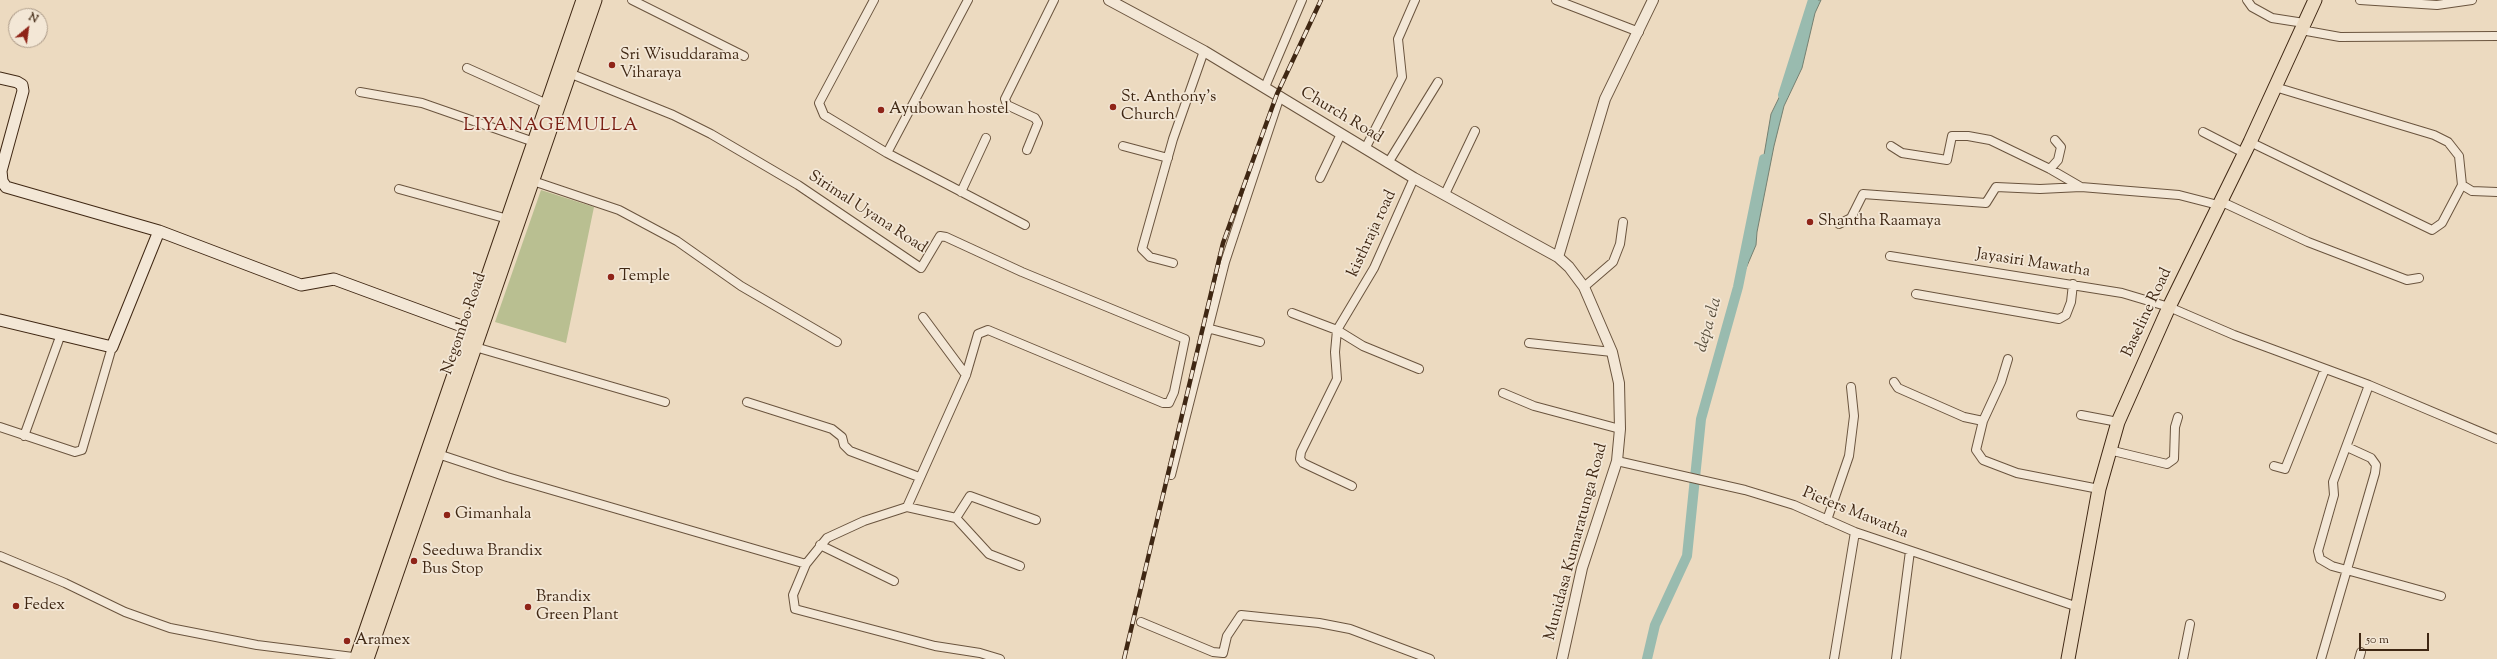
<!DOCTYPE html>
<html>
<head>
<meta charset="utf-8">
<style>
	body { margin:0 }
	#map { position:relative; width:2497px; height:659px; overflow:hidden; background:#ecdac0; font-family:"Sorts Mill Goudy",serif }
	canvas { display:block }
	.north { position:absolute; left:8px; top:8px; width:40px; height:40px; box-sizing:border-box; background:#f3e7d6; border:1px solid #ab9a88; border-radius:50%; rotate:29deg; font-size:11px; font-weight:700; line-height:16px; text-align:center; color:#3f2713 }
	.north::after { content:''; display:block; margin:auto; width:14px; height:18px; background:#8f2418; clip-path:polygon(50% 0,100% 100%,50% 72%,0 100%) }
	.scale { position:absolute; left:2359px; top:633px; width:70px; height:18px; box-sizing:border-box; border:2px solid #3f2713; border-top:0; padding-left:5px; font-size:12px; line-height:14px; white-space:nowrap; color:#3f2713; -webkit-text-stroke:3px #f3e7d6; paint-order:stroke }
</style>
</head>
<body>
<div id="map">
<canvas width="2497" height="659"></canvas>
<div class="north">N</div>
<div class="scale">50 m</div>
</div>
<script>
const ctx = document.querySelector('canvas').getContext('2d');
ctx.lineJoin = 'round';
function paint(path, color) {
  ctx.fillStyle = color;
  ctx.fill(path, 'evenodd');
}
function shape(rows) {
  const path = new Path2D();
  for (const r of rows) {
    path.moveTo(r[0], r[1]);
    for (let i = 2; i < r.length; i += 2) path.lineTo(r[i], r[i + 1]);
  }
  return path;
}
function stroke(path, color, width, dash) {
  ctx.strokeStyle = color;
  ctx.lineWidth = width;
  ctx.lineCap = dash ? 'butt' : 'round';
  ctx.setLineDash(dash || []);
  ctx.stroke(path);
}
function label(font, color, halo, rows, align = 'center') {
  ctx.font = font + ' "Sorts Mill Goudy",serif';
  ctx.lineWidth = 3.5;
  ctx.setLineDash([]);
  ctx.textBaseline = 'middle';
  ctx.strokeStyle = halo;
  ctx.fillStyle = color;
  for (const [text, x, y, turn = 0] of rows) {
    ctx.save();
    ctx.translate(x, y);
    ctx.rotate((+turn || 0) * Math.PI / 180);
    ctx.textAlign = isNaN(turn) ? turn : align;
    if (halo) ctx.strokeText(text, 0, 0);
    ctx.fillText(text, 0, 0);
    ctx.restore();
  }
}
paint(shape([
	[541,190,594,207,566,343,495,322]
]), '#b9bf91');
const water = shape([
	[1813,0,1821,0,1815,13,1802,68,1784,106,1774,146,1757,232,1756,245,1738,287,1749,243,1771,114,1795,65,1813,0]
]);
paint(water, '#99bbaf');
stroke(water, '#758071', 1);
stroke(shape([
	[1783,95,1813,0],
	[1647,659,1655,625,1687,556,1701,419,1738,287,1764,159]
]), '#99bbaf', 10);
const minor = shape([
	[632,0,744,56],
	[874,0,819,103,824,115,887,153,1025,225],
	[1556,0,1639,32],
	[2247,0,2252,7,2272,18,2304,23],
	[2360,0,2437,5,2472,0],
	[2301,30,2340,37,2497,36],
	[467,68,547,104],
	[569,73,673,115,711,134,798,185,921,268,940,236,946,237,1022,272,1185,339,1174,392,1169,403,1163,403,988,330,978,334,966,375,907,507,864,521,827,538,806,564,793,595,795,609,935,646,980,653,1000,659],
	[1265,87,1302,0],
	[2275,87,2434,135,2448,142,2459,156,2462,185,2472,191,2497,192],
	[360,92,422,103,534,142],
	[2203,132,2244,153],
	[2250,142,2432,230,2442,223,2462,185],
	[1123,146,1168,158],
	[1891,146,1902,153,1947,160,1952,136,1968,136,1990,140,2050,169,2081,187],
	[1365,149,1402,77,1398,39,1415,0],
	[1027,150,1038,123,1035,118,1007,105,1005,99,1054,0],
	[887,153,968,0],
	[1388,163,1438,82],
	[2050,169,2058,160,2061,147,2055,140],
	[1320,178,1341,134],
	[533,181,619,210,677,241,741,286,837,342],
	[399,189,508,219],
	[961,192,986,138],
	[1445,194,1475,131],
	[2220,201,2308,242,2407,280,2419,278],
	[1839,224,1851,218,1863,194,1986,203,1996,187,2040,189,2081,187,2179,195,2218,205],
	[1890,256,2122,293,2169,307,2234,335,2369,385,2497,439],
	[1173,263,1150,257,1142,249,1173,139,1204,51],
	[1584,287,1613,262,1620,244,1623,222],
	[1916,294,2059,319,2066,315,2071,302,2073,284],
	[1292,313,1337,330,1363,346,1419,369],
	[923,317,966,375],
	[1207,328,1260,342],
	[1529,343,1612,352],
	[475,347,665,402],
	[2008,359,2001,382,1983,421,1976,450,1983,460,2017,473,2099,489],
	[1894,382,1898,388,1964,417,1983,421],
	[2369,385,2333,482,2334,495,2318,551,2320,559,2332,566,2441,596],
	[1503,393,1534,406,1620,429],
	[747,402,832,429,842,437,844,445,850,451,919,477],
	[2081,415,2118,422],
	[0,427,75,452,82,450,112,347],
	[24,436,61,334],
	[2109,450,2167,464,2174,459,2175,427,2178,417],
	[438,454,507,477,806,564],
	[1617,461,1745,490,1794,505,1855,532,2078,607],
	[2274,466,2285,469,2325,369],
	[1171,475,1225,262,1280,96],
	[1352,486,1303,463,1300,459,1301,452,1337,379,1335,352,1337,330,1374,268,1414,178],
	[907,507,956,518,970,496,1036,520],
	[956,518,989,554,1020,566],
	[1827,520,1849,456,1854,416,1851,387],
	[820,545,894,581],
	[0,556,65,583,125,612,170,628,257,645,361,658],
	[1141,622,1213,652,1223,653,1227,636,1241,615,1319,623,1350,629,1430,659],
	[1834,659,1855,532],
	[1896,659,1910,551],
	[2183,659,2190,624],
	[2321,659,2375,473,2376,465,2371,458,2347,447],
	[2359,659,2361,652]
]);
const tertiary = shape([
	[1109,0,1204,51,1414,178,1558,257,1569,267,1584,287,1612,352,1619,383,1620,429,1617,461,1582,568,1562,659],
	[1558,257,1605,99,1653,0]
]);
const secondary = shape([
	[0,78,17,82,22,85,23,91,1,171,2,181,6,187,159,231],
	[0,320,112,347,159,231,301,285,334,279,478,332]
]);
const primary = shape([
	[2068,659,2099,489,2118,422,2169,307,2250,142,2315,0]
]);
const trunk = shape([
	[356,659,583,0],
	[367,659,595,0]
]);
stroke(minor, '#6a543e', 10);
stroke(tertiary, '#6a543e', 12);
stroke(secondary, '#3f2713', 13);
stroke(primary, '#3f2713', 15);
stroke(trunk, '#3f2713', 15);
stroke(minor, '#f3e7d6', 8);
stroke(tertiary, '#f3e7d6', 10);
stroke(secondary, '#f3e7d6', 11);
stroke(primary, '#ecdac0', 13);
stroke(trunk, '#ecdac0', 13);
const rail = shape([
	[1124,659,1223,243,1277,94,1321,0]
]);
stroke(rail, '#3f2713', 4.5);
stroke(rail, '#f3e7d6', 3, [9]);
for (const [x, y, r, color] of [
	[612,65,4,"#8f2418"],
	[1113,107,4,"#8f2418"],
	[881,110,4,"#8f2418"],
	[1810,222,4,"#8f2418"],
	[611,277,4,"#8f2418"],
	[447,515,4,"#8f2418"],
	[414,561,4,"#8f2418"],
	[16,606,4,"#8f2418"],
	[528,607,4,"#8f2418"],
	[347,641,4,"#8f2418"]
]) {
  const dot = new Path2D();
  dot.arc(x, y, r, 0, 2 * Math.PI);
  ctx.fillStyle = color;
  ctx.fill(dot);
  stroke(dot, '#f3e7d6', 1.5);
}
label('16px', '#3f2713', '#f3e7d6', [
	["Sri Wisuddarama",620,56],
	["Viharaya",620,74],
	["St. Anthony's",1121,98],
	["Church",1121,116],
	["Ayubowan hostel",889,110],
	["Shantha Raamaya",1818,222],
	["Temple",619,277],
	["Gimanhala",455,515],
	["Seeduwa Brandix",422,552],
	["Bus Stop",422,570],
	["Brandix",536,598],
	["Green Plant",536,616],
	["Fedex",24,606],
	["Aramex",355,641]
], 'left');
label('16px', '#3f2713', '#f3e7d6', [
	["Church Road",1341,116,31],
	["Sirimal Uyana Road",867,213,33],
	["kisthraja road",1373,234,-65],
	["Jayasiri Mawatha",2033,264,9],
	["Baseline Road",2148,313,-65],
	["Negombo Road",465,324,-71],
	["Pieters Mawatha",1855,514,22],
	["Munidasa Kumaratunga Road",1577,542,-75]
]);
label('italic 17px', '#564c3a', '#f3e7d6', [
	["depa ela",1710,325,-74]
]);
ctx.letterSpacing = '1px';
label('18px', '#7a1f14', '#f3e7d6', [
	["LIYANAGEMULLA",551,127]
]);
ctx.letterSpacing = '0px';
</script>
</body>
</html>
